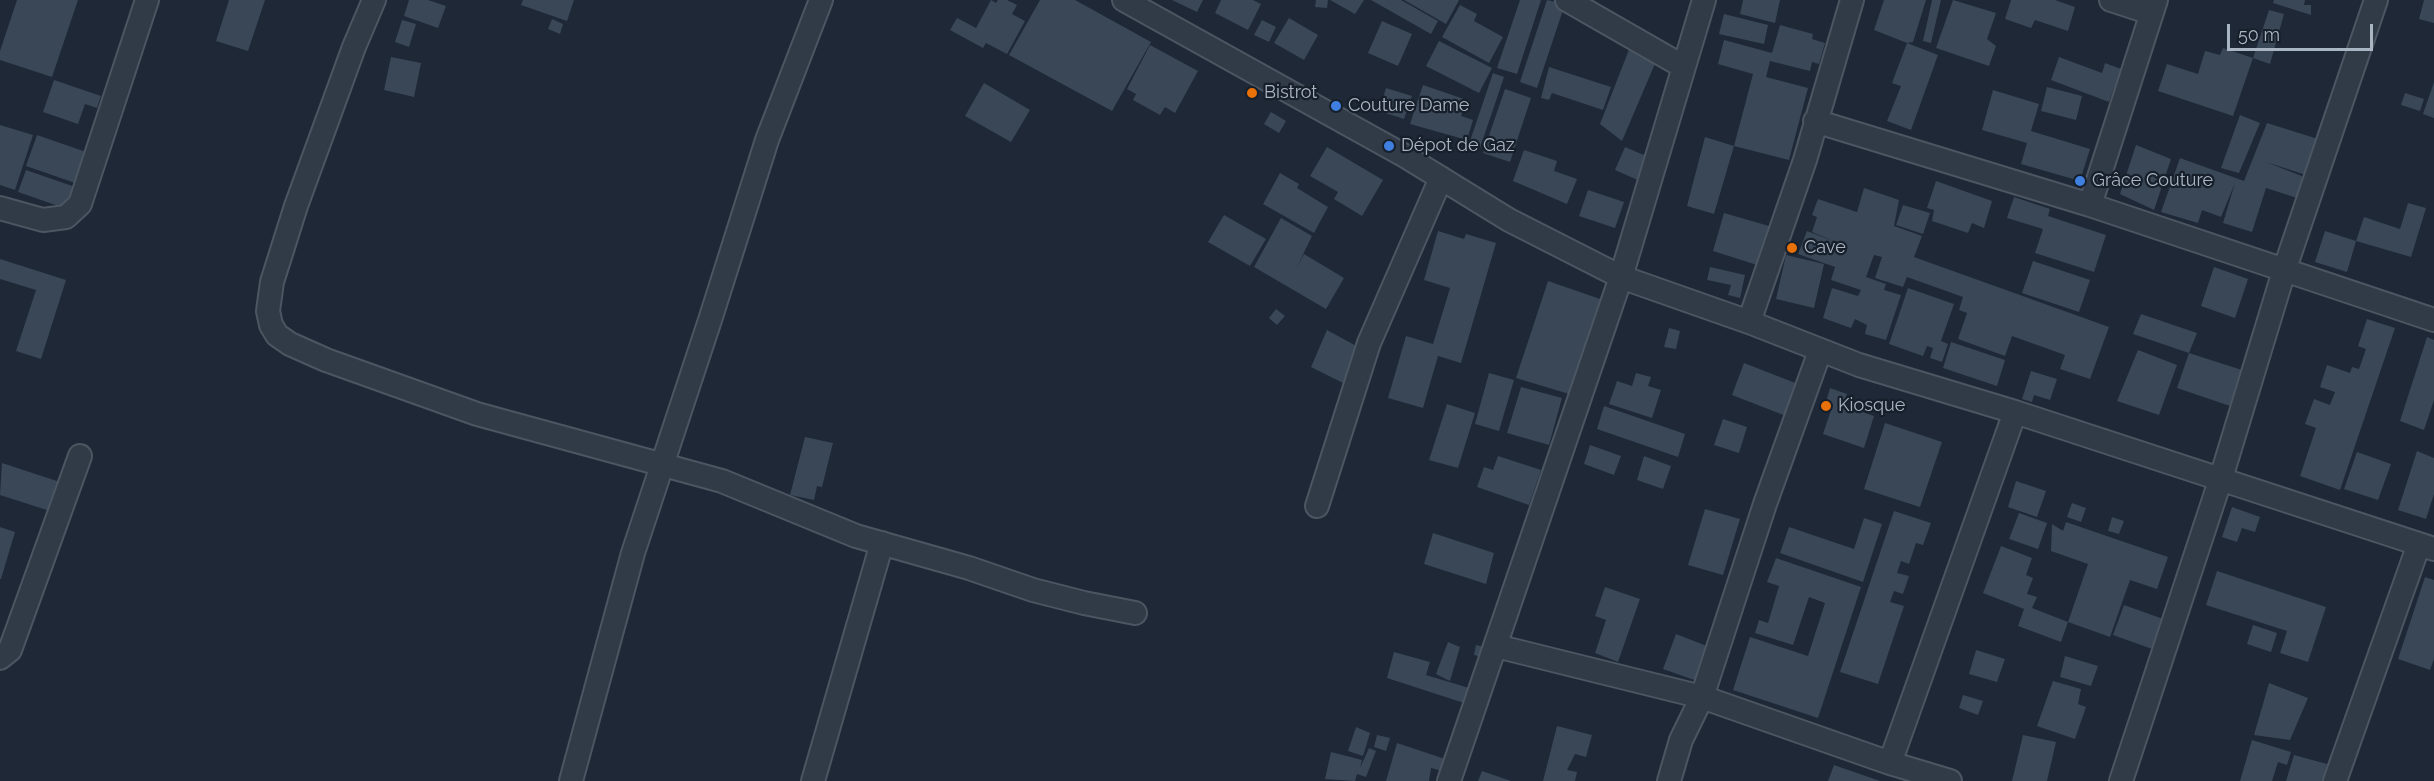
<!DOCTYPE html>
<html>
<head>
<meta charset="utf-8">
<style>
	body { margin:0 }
	#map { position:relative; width:2434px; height:781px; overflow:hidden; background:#1e2836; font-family:Raleway,sans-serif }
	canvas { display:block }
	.scale { position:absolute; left:2227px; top:24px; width:146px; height:27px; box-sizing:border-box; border:3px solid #aab5c4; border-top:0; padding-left:8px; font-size:18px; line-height:21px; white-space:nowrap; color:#aab5c4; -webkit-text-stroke:4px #171f2b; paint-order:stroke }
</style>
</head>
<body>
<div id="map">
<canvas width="2434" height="781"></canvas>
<div class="scale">50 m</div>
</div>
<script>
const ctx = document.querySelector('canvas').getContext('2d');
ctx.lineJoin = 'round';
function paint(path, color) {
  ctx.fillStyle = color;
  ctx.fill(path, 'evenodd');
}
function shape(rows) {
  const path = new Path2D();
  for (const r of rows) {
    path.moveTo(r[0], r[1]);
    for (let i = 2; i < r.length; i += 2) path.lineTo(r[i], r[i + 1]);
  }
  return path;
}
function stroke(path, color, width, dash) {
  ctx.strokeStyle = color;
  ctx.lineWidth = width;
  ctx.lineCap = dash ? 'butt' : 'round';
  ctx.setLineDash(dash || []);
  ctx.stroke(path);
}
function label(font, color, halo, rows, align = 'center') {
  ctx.font = font + ' Raleway,sans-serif';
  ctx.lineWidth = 4.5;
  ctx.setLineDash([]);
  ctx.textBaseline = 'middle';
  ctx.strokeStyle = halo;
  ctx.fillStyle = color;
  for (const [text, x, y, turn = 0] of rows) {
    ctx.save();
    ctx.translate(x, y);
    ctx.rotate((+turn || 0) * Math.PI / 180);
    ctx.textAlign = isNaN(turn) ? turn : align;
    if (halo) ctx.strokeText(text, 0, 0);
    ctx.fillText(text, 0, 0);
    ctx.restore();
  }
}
paint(shape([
	[17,0,78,0,52,77,0,60,0,51],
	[229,0,265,0,248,51,216,41],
	[409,0,428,0,446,6,438,28,404,16],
	[523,0,574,0,567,21,521,5],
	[991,0,996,3,998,0,1007,0,1017,5,1012,14,1025,21,1007,54,986,43,983,48,950,30,957,18,976,28],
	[1040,0,1075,0,1151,42,1112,111,1009,55],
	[1172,0,1203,0,1197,12],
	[1221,0,1253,0,1261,4,1248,30,1215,13],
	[1316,0,1328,0,1327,8,1315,7],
	[1330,0,1364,0,1355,14],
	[1371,0,1401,0,1438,21,1431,34],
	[1404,0,1459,0,1446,24],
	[1520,0,1541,0,1517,74,1497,68],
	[1547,0,1565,4,1537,88,1520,82],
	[1743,0,1780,0,1775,23,1740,14],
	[1884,0,1926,0,1913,42,1907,43,1874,30],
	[1932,0,1941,0,1931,43,1923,41],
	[1953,0,1996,13,1987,39,1996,46,1989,66,1936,48],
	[2011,0,2055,0,2075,7,2068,31,2035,20,2031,28,2005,19],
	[2274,0,2305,0,2304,5,2311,5,2311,15,2273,3],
	[2424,0,2434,0,2434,23,2419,19],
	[1460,5,1477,14,1474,21,1503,37,1489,63,1442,37],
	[2269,10,2284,14,2270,64,2253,58],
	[1724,14,1768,25,1764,44,1719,34],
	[1289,18,1318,35,1304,60,1274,43],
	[552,19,563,24,560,34,548,29],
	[402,20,416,24,409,47,395,42],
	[1262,20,1276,27,1269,42,1254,35],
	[1382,21,1412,34,1398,66,1368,53],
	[1780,25,1813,34,1812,39,1825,43,1819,64,1812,62,1810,71,1770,61,1766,77,1808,88,1789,160,1734,146,1753,74,1718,64,1724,40,1772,53],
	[1439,41,1492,68,1479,93,1426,66],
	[1907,43,1938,55,1911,130,1887,121,1901,86,1892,83],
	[1150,45,1198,71,1175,113,1165,107,1160,115,1133,100,1136,94,1127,89],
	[1630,47,1657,59,1622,141,1600,124],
	[2223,48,2253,58,2233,116,2158,91,2167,64,2198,74,2205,51,2220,55],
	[391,57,421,63,414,97,384,90],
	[2059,57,2102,73,2105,63,2121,69,2109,102,2051,80],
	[1549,67,1611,87,1603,110,1552,93,1549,100,1541,98],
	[1493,73,1504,77,1480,148,1469,144],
	[54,80,101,96,97,108,85,104,78,124,43,112],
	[2434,82,2434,118,2423,114],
	[984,83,1030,110,1011,142,965,116],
	[1423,85,1467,100,1461,116,1473,120,1467,140,1410,124],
	[2047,87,2082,96,2076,120,2041,111],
	[1386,88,1412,96,1404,119,1379,111],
	[1505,89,1531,98,1510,162,1483,153],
	[1993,90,2039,104,2031,131,2090,149,2080,181,2021,164,2027,143,1982,130],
	[2405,93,2424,99,2420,111,2401,105],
	[1271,112,1286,121,1279,133,1264,124],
	[2240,115,2260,123,2239,173,2221,168],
	[2267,123,2318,139,2306,175,2266,162,2304,177,2297,198,2266,188,2252,232,2223,223,2235,183,2221,217,2202,210,2198,223,2161,212,2180,158,2244,181],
	[0,125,33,135,15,190,0,185],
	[37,135,89,153,78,184,26,166],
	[1705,137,1734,146,1714,214,1687,206],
	[2136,145,2171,159,2154,210,2120,194],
	[1327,147,1383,180,1362,216,1334,199,1338,192,1310,176],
	[1625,147,1651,158,1640,181,1615,170],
	[1524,150,1557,161,1554,171,1577,179,1567,204,1513,181],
	[26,170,78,188,70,210,18,192],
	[1280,173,1299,184,1297,188,1328,207,1314,233,1263,204],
	[1936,181,1992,201,1984,228,1972,223,1968,233,1932,221,1934,210,1927,208],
	[1864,188,1899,200,1894,226,1922,236,1914,257,2109,327,2090,379,2060,369,2065,355,2012,336,2005,356,1958,339,1967,313,1959,310,1963,297,1907,277,1903,287,1875,278,1882,257,1874,255,1866,277,1886,284,1884,290,1901,295,1886,340,1865,334,1867,325,1855,319,1851,328,1823,318,1832,288,1858,296,1861,290,1831,280,1835,267,1798,254,1807,231,1836,242,1812,232,1817,217,1812,215,1818,199,1857,212],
	[1588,190,1624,202,1615,228,1579,216],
	[2014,197,2050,209,2048,216,2106,235,2094,272,2035,253,2043,229,2007,218],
	[2408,203,2426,208,2411,257,2356,241,2364,217,2400,229],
	[1903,205,1930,213,1923,234,1896,225],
	[1724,213,1769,226,1757,265,1713,251],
	[1224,215,1266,239,1250,266,1208,242],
	[1281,218,1312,236,1296,269,1304,254,1344,278,1326,309,1254,267],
	[1438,231,1464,239,1466,234,1496,243,1461,363,1438,356,1423,408,1388,398,1406,336,1433,344,1450,288,1424,280],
	[2325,231,2356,241,2347,272,2315,262],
	[1786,255,1824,264,1814,308,1776,299],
	[0,259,66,280,41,359,16,351,36,290,0,279],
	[2033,261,2090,280,2079,312,2022,293],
	[1710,267,1745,275,1740,298,1728,295,1731,285,1707,280],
	[2214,267,2248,279,2235,318,2201,306],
	[1548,281,1603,300,1569,394,1516,378],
	[1908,288,1954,304,1941,341,1948,344,1942,362,1930,358,1933,348,1927,346,1923,356,1889,344],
	[1276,309,1285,316,1277,325,1269,318],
	[2141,314,2197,333,2189,353,2133,334],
	[2367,319,2395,328,2340,490,2300,476,2316,428,2305,424,2314,399,2330,405,2335,392,2320,387,2327,365,2350,373,2352,367,2359,369,2366,349,2358,346],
	[1669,328,1680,331,1676,349,1664,347],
	[1327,330,1360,348,1345,384,1311,367],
	[2427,337,2434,340,2434,400,2424,430,2400,421],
	[1951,342,2005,360,1997,386,1943,368],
	[2138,350,2177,365,2159,415,2117,401],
	[2189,353,2242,370,2230,406,2177,388],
	[1744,363,1798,384,1786,416,1732,395],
	[2031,371,2057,379,2050,400,2034,395,2032,402,2022,399],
	[1489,373,1514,380,1499,431,1475,424],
	[1636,373,1651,377,1648,386,1661,390,1652,418,1609,404,1617,381,1632,386],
	[1521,387,1562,398,1549,445,1507,433],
	[1830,388,1847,394,1843,405,1874,416,1864,448,1823,434,1833,404,1826,402],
	[1447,404,1475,413,1458,468,1429,460],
	[1604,406,1685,434,1678,457,1597,429],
	[1723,419,1747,427,1739,453,1714,445],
	[1885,423,1942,442,1920,507,1864,489],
	[805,437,833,443,822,487,817,486,814,500,790,495],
	[1590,445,1621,456,1614,475,1584,464],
	[2417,451,2434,458,2434,494,2426,519,2398,510],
	[2357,452,2391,464,2378,500,2344,489],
	[1498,456,1541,470,1529,505,1477,487,1484,467,1493,470],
	[1644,456,1671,466,1663,489,1637,480],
	[2,463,66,484,56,513,0,495],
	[2016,481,2046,491,2037,517,2008,507],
	[2072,503,2086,508,2081,522,2067,517],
	[2232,507,2260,517,2255,532,2242,528,2237,542,2222,537],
	[1705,509,1740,519,1723,575,1688,565],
	[1894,511,1931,523,1923,545,1916,543,1909,564,1901,561,1897,573,1909,576,1903,594,1894,591,1890,602,1904,606,1878,684,1840,672],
	[2019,513,2047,523,2038,549,2009,539],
	[2112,517,2124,521,2119,534,2108,531],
	[1864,518,1882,524,1863,582,1780,553,1789,527,1854,549],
	[2066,522,2168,557,2157,589,2130,580,2110,637,2068,622,2088,564,2051,551,2052,524,2063,531],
	[0,527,15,532,1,579,0,579],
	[1433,533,1494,553,1486,584,1424,564],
	[2001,546,2032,558,2026,575,2033,578,2027,594,2037,597,2032,608,2068,622,2061,642,2018,626,2024,609,1983,593],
	[1776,558,1861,587,1818,718,1733,690,1750,637,1808,656,1825,603,1809,597,1793,645,1755,633,1759,620,1768,623,1779,586,1767,582],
	[2217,571,2326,607,2308,662,2280,653,2287,631,2206,605],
	[2425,577,2434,580,2434,659,2430,670,2398,659],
	[1605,587,1640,599,1618,662,1595,653,1606,620,1595,616],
	[2124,605,2166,620,2155,650,2113,635],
	[2253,625,2277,633,2271,652,2247,644],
	[1676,634,1712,648,1700,682,1663,669],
	[1448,642,1460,647,1450,681,1436,674],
	[1476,645,1488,648,1485,658,1474,655],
	[1976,650,2005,659,1997,682,1969,674],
	[1394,652,1430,662,1426,675,1469,688,1464,703,1387,678],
	[2065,656,2098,666,2091,686,2060,677],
	[2053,681,2081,689,2078,704,2086,707,2075,739,2037,726],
	[2269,683,2308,698,2290,740,2254,735],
	[1963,695,1983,701,1978,715,1959,708],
	[1557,726,1592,735,1586,757,1575,754,1567,770,1577,772,1575,781,1543,781],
	[1356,727,1370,733,1363,756,1348,751],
	[1377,735,1390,738,1386,751,1374,747],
	[2023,735,2056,742,2047,781,2012,781],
	[2252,740,2291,752,2287,765,2278,762,2272,781,2240,781],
	[1397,743,1451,761,1446,772,1431,768,1429,781,1386,781],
	[1369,748,1376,751,1366,777,1357,774,1355,781,1325,779,1331,752,1362,760,1360,768],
	[2294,755,2327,764,2322,781,2286,781],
	[1834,765,1880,781,1828,781],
	[1482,771,1511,781,1478,781]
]), '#394757');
const minor = shape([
	[374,0,354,47,296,206,272,282,268,311,271,325,277,335,290,344,326,360,477,414,722,481,856,536,969,568,1033,590,1084,603,1135,613],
	[1124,0,1405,156,1509,220,1621,277,1749,322,1859,365,2015,412,2434,549],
	[1567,0,1684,67],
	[2111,0,2151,13],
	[1815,121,2090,205,2434,320],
	[2090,205,2156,0],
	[0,208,43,220,66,217,80,204,147,0],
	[1749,322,1805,160,1852,0],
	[1317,506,1369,343,1441,178],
	[1496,646,1702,697,1890,763,1950,781],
	[0,658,10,650,80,456],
	[1890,763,2015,412],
	[571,781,633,553,711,317,767,140,821,0],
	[813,781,882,543],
	[1449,781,1621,277,1704,0],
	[1669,781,1681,740,1702,697,1765,504,1820,351],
	[2121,781,2221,478,2284,271,2376,0],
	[2335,781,2419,544]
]);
stroke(minor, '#4c5562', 26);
stroke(minor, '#313a47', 22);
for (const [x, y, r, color] of [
	[1252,93,6,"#e8710a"],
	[1336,106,6,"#3f7fe0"],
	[1389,146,6,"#3f7fe0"],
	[2080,181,6,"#3f7fe0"],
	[1792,248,6,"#e8710a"],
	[1826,406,6,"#e8710a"]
]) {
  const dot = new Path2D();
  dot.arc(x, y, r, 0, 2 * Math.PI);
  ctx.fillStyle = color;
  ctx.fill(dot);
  stroke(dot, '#171f2b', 2);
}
label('18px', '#aab5c4', '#171f2b', [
	["Bistrot",1264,93],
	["Couture Dame",1348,106],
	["Dépot de Gaz",1401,146],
	["Grâce Couture",2092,181],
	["Cave",1804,248],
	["Kiosque",1838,406]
], 'left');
</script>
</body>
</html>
